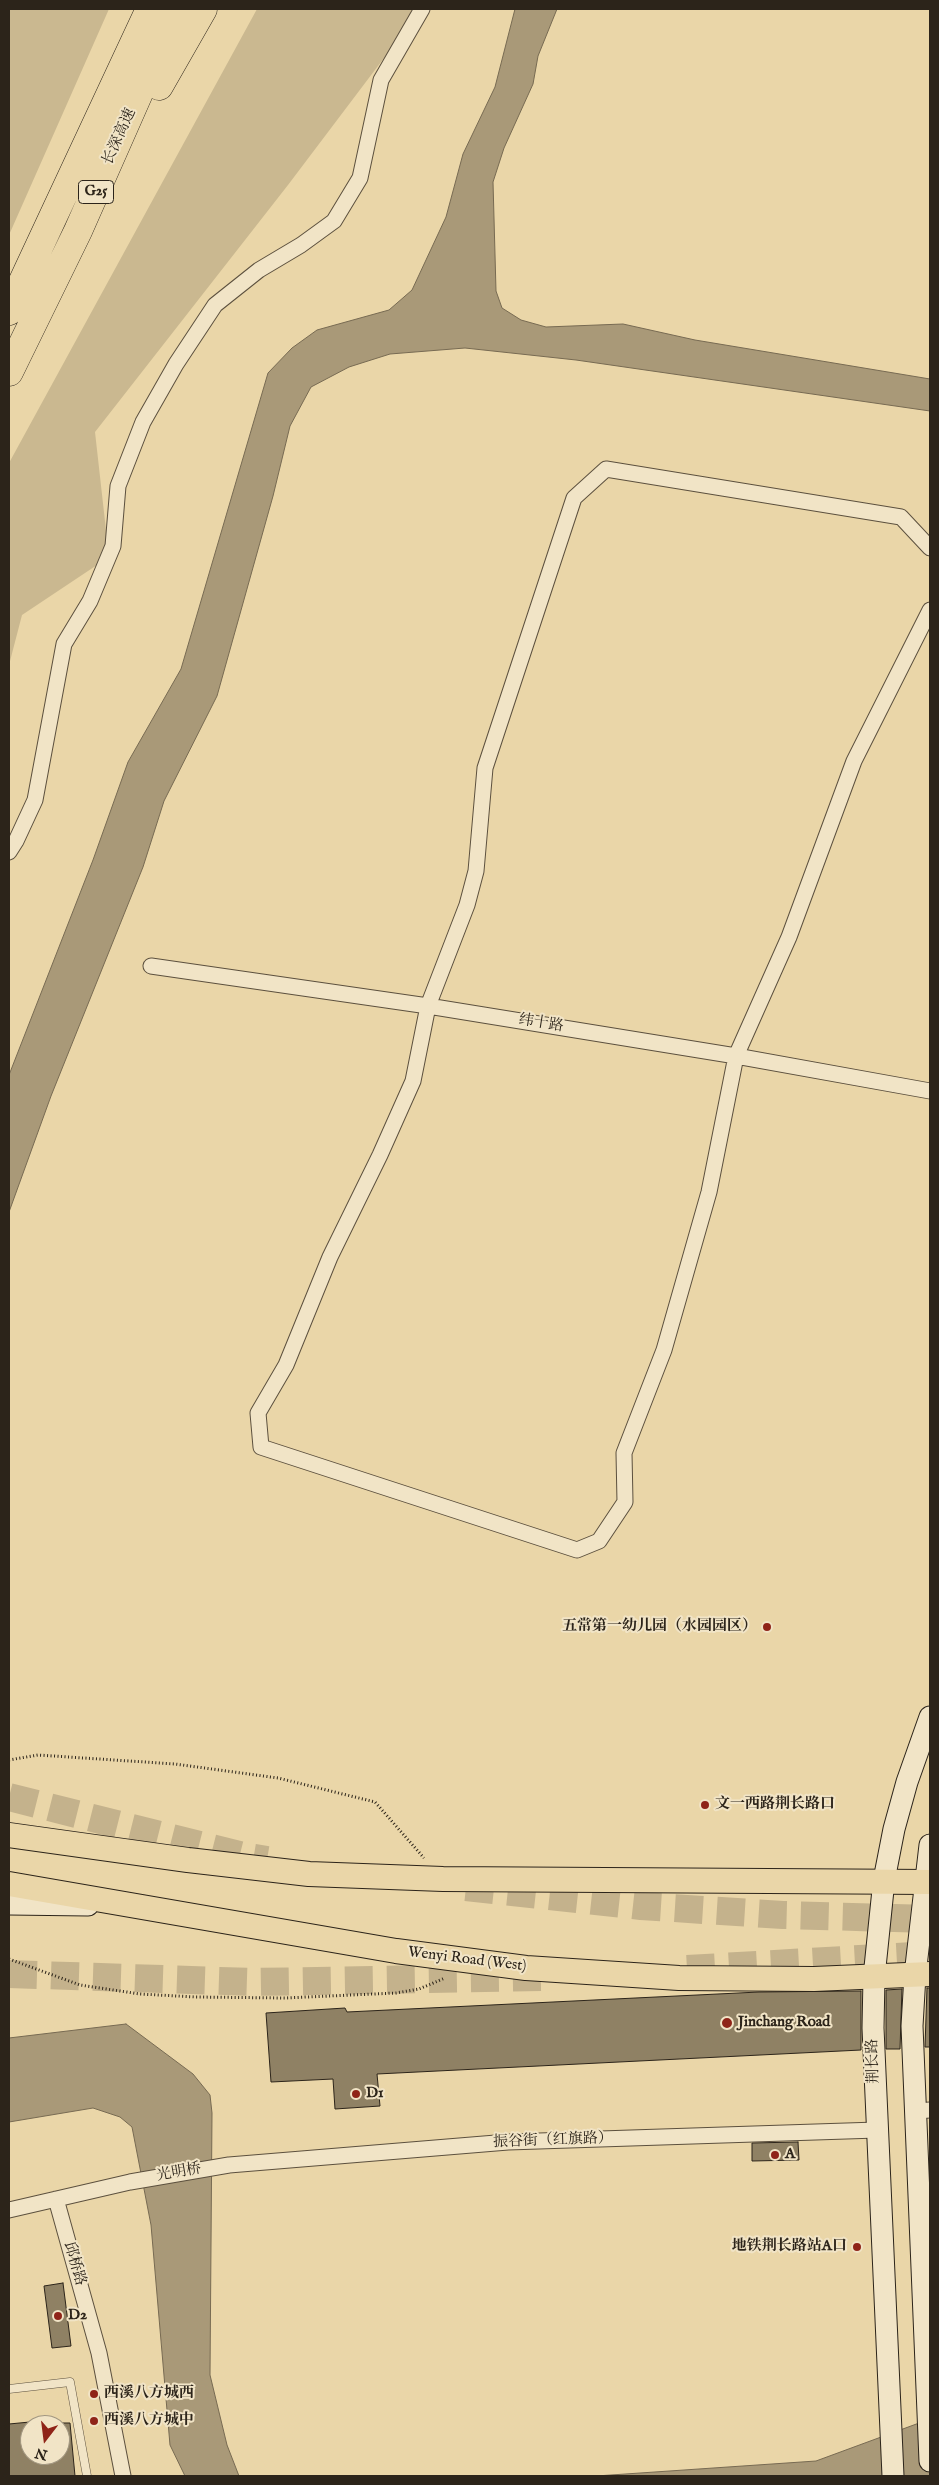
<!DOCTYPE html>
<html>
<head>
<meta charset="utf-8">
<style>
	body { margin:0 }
	#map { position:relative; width:939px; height:2485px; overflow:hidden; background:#ead6a8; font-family:"IM FELL English",serif }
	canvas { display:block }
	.frame { position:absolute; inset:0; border:10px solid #2c241a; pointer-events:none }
	.north { position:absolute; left:20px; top:2415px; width:50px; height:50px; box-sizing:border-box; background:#f1e4c6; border:1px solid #a29781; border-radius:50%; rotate:195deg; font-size:14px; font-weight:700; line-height:20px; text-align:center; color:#2c241a }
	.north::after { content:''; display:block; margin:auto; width:18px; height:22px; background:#8f2418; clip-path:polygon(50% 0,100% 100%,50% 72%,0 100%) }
</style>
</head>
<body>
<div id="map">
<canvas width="939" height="2485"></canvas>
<div class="frame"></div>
<div class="north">N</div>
</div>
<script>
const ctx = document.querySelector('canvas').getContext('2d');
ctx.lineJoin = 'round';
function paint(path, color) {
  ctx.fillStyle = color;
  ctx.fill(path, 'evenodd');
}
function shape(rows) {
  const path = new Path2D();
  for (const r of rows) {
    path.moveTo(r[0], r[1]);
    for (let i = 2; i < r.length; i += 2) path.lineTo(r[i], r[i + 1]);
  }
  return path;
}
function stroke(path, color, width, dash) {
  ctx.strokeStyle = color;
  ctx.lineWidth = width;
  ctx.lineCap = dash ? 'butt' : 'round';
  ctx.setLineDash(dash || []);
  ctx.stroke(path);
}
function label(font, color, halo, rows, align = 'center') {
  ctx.font = font + ' "IM FELL English","Noto Serif SC",serif';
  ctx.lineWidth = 4;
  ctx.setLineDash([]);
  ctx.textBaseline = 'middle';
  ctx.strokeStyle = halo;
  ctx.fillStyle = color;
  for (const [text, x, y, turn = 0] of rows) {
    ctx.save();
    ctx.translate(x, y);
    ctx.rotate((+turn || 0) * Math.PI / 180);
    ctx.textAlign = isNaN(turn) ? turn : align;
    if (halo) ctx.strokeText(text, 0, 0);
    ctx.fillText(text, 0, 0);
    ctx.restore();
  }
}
paint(shape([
	[9,9,109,9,9,235],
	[257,9,421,9,288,185,95,432,109,557,22,615,9,665,9,463]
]), '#cab890');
const water = shape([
	[515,9,557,9,538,56,533,84,504,148,493,182,496,291,502,308,521,320,546,327,623,324,695,340,930,379,930,411,576,360,465,348,390,354,349,367,311,387,290,426,273,496,217,696,164,801,143,867,51,1096,9,1212,9,1075,93,860,128,762,181,669,268,373,292,348,317,330,389,310,412,290,446,217,463,154,495,87,515,9],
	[126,2024,193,2074,210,2095,212,2113,210,2375,227,2445,239,2476,185,2476,170,2445,151,2225,132,2127,120,2117,93,2108,9,2122,9,2038,126,2024],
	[930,2419,930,2476,596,2476,816,2461,930,2419]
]);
paint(water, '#a99978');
stroke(water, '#776a52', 1);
const building = shape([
	[927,1988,930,1988,930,2047,925,2047,927,1988],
	[902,1989,900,2049,886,2049,886,1990,902,1989],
	[861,1991,861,2050,377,2074,380,2106,335,2109,333,2079,271,2082,266,2013,345,2008,347,2012,759,1992,861,1991],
	[798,2142,799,2160,752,2161,752,2143,798,2142],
	[63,2283,71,2346,52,2348,44,2286,63,2283],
	[30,2422,30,2455,60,2455,60,2423,70,2423,75,2476,9,2476,9,2424,30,2422]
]);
paint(building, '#8f8164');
stroke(building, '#2c241a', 1);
stroke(shape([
	[9,1797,243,1856,267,1860],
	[466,1887,641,1906,783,1915,930,1919],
	[687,1969,930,1955],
	[9,1974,253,1982,545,1977]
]), '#c4b28c', 28, [28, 14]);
const lane = shape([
	[9,2389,70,2382,87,2476]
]);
const street = shape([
	[930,548,901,517,606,469,574,498,485,768,476,871,467,905,428,1006,413,1081,380,1155,330,1257,286,1365,258,1413,261,1447,577,1550,599,1541,625,1502,624,1453,664,1350,709,1192,736,1056,789,937,854,761,930,610],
	[9,852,16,841,35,800,64,644,90,601,113,546,118,486,143,422,176,364,215,305,259,270,301,245,334,221,360,178,381,80,422,9],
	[151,966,428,1006,736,1056,930,1091],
	[915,2111,930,2110],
	[56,2199,99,2353,123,2476],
	[9,2210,130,2182,229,2165,508,2142,877,2130]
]);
const secondary = shape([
	[930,1845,915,1975,912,2026,930,2461],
	[9,1904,88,1905],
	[893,2476,873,2028,874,1977,884,1880,894,1829,907,1782,930,1717]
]);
const primary = shape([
	[9,1835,188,1860,309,1874,443,1879,930,1882],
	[9,1884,396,1951,526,1968,679,1978,814,1979,930,1974]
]);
const highway = shape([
	[159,86,203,9],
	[9,311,150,9],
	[9,372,78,231,176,9]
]);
stroke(lane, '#5c503e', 9);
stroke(street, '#5c503e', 17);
stroke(secondary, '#2c241a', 23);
stroke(primary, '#2c241a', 26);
stroke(highway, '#2c241a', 29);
stroke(shape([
	[9,1760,38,1755,175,1764,278,1778,375,1802,424,1858],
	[9,1959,80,1985,140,1994,196,1997,285,1998,396,1993,419,1989,445,1978]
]), '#2c241a', 3, [1, 2.5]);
stroke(lane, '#f1e4c6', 8);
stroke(street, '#f1e4c6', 15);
stroke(secondary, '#f1e4c6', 21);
stroke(primary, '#ead6a8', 24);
stroke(highway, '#ead6a8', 28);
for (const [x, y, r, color] of [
	[767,1627,5,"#8f2418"],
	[705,1805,5,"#8f2418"],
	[727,2023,6,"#8f2418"],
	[356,2094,5,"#8f2418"],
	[775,2155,5,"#8f2418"],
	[857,2247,5,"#8f2418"],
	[58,2316,5,"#8f2418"],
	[94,2394,5,"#8f2418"],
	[94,2421,5,"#8f2418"]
]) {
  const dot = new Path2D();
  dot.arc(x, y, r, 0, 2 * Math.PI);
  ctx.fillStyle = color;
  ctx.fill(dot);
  stroke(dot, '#f1e4c6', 2);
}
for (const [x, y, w] of [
	[96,192,35]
]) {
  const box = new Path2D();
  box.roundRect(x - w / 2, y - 11.5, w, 23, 4);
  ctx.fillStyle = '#f1e4c6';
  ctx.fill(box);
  stroke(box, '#2c241a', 1);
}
label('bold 14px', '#2c241a', null, [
	["G25",96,192]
]);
label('15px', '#2c241a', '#f1e4c6', [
	["长深高速",120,137,-66],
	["纬十路",541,1024,9],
	["Wenyi Road (West)",467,1960,7],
	["荆长路",874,2061,-92],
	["振谷街（红旗路）",553,2141,-2],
	["光明桥",179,2173,-10],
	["邱桥路",74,2264,74]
]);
label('bold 15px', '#2c241a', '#f1e4c6', [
	["五常第一幼儿园（水园园区）",757,1627,"right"],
	["文一西路荆长路口",715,1805],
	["Jinchang Road",738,2023],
	["D1",366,2094],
	["A",785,2155],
	["地铁荆长路站A口",847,2247,"right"],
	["D2",68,2316],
	["西溪八方城西",104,2394],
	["西溪八方城中",104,2421]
], 'left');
</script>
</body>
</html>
